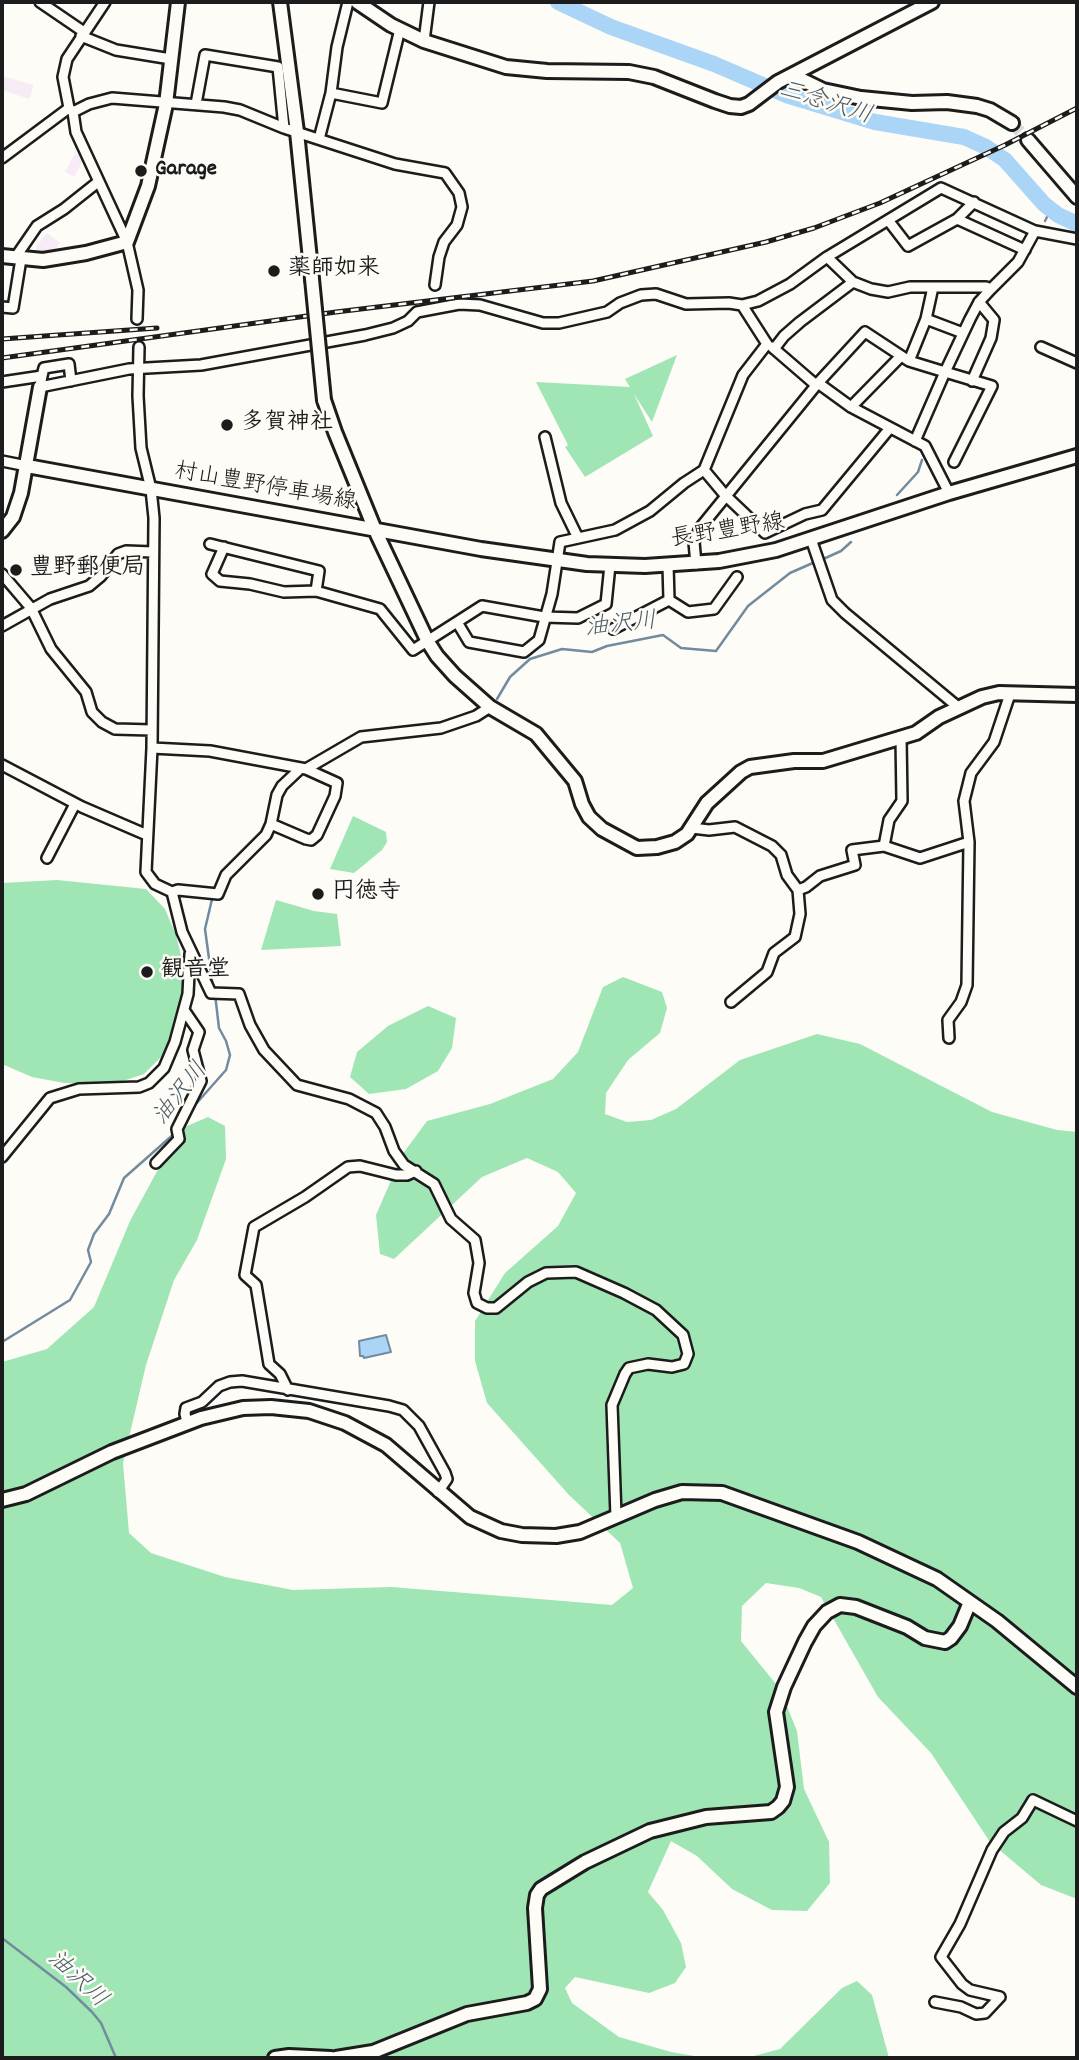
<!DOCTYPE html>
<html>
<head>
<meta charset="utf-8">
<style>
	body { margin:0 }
	#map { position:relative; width:1079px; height:2060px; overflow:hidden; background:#fdfcf7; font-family:Dekko,sans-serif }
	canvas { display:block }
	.frame { position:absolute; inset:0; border:4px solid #1c1c1c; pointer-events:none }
</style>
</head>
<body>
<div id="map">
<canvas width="1079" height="2060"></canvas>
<div class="frame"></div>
</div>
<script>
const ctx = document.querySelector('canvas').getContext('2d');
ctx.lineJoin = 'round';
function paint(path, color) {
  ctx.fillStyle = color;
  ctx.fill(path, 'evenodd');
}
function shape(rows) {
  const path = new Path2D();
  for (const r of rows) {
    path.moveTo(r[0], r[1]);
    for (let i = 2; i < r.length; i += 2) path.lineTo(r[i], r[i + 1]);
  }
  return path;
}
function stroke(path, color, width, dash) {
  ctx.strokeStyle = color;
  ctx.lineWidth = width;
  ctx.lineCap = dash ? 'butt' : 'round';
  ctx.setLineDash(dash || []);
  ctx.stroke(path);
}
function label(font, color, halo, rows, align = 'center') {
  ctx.font = font + ' Dekko,"Klee One",sans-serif';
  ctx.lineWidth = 5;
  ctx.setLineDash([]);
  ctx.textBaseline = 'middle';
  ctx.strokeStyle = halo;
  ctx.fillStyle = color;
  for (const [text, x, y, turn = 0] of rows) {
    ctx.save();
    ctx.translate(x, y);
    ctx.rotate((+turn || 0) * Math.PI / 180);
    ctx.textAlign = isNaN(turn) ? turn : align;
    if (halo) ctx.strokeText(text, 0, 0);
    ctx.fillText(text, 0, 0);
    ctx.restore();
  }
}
paint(shape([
	[2,76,34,85,29,99,2,90],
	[75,153,84,158,74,177,65,172],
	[47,233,60,243,52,253,42,254,35,248]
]), '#f7ecf6');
paint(shape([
	[677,355,652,422,634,394,653,436,585,477,565,447,568,445,536,382,630,387,625,379],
	[353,816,386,832,387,842,382,850,354,873,330,869],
	[57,880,146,889,165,909,176,935,184,968,181,1002,173,1039,164,1054,144,1074,114,1084,64,1083,32,1077,2,1064,2,883],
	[276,900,314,911,337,914,341,946,261,950],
	[623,977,662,992,667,1008,660,1033,628,1060,606,1093,605,1114,627,1122,651,1120,676,1109,740,1060,817,1034,860,1044,992,1112,1057,1130,1077,1132,1077,1899,1041,1885,990,1842,931,1753,878,1697,821,1597,799,1588,766,1583,742,1606,741,1641,780,1689,797,1731,804,1789,829,1842,830,1883,807,1911,772,1910,732,1889,697,1856,671,1841,648,1892,663,1910,681,1943,686,1967,675,1983,649,1993,575,1977,565,1988,572,2003,619,2037,671,2052,706,2058,2,2058,2,1362,47,1349,94,1307,130,1221,180,1129,208,1117,225,1126,226,1159,197,1240,174,1280,146,1365,123,1463,129,1533,151,1553,225,1577,293,1590,392,1587,612,1605,633,1588,620,1543,569,1495,487,1403,475,1361,475,1321,505,1273,558,1226,576,1193,558,1172,527,1158,482,1177,394,1259,380,1254,376,1215,402,1155,427,1121,490,1104,553,1079,578,1052,603,987],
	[428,1006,456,1018,452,1048,438,1071,406,1089,369,1094,350,1077,357,1052,388,1026],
	[857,1981,872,1995,889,2058,746,2058,780,2049,842,1988]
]), '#9fe6b4');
const water = shape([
	[386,1335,391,1352,364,1358,363,1356,360,1356,359,1341,386,1335]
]);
paint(water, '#abd5f6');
stroke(water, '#728b9f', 2);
stroke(shape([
	[1045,221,1051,209],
	[1009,279,1018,268],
	[950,371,958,355],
	[928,423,948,378],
	[897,495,918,472,922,460],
	[136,556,150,557],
	[821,560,841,551,851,542],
	[42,608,93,590,121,558,129,555],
	[497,699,510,677,530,659,562,649,592,652,607,646,663,635,681,648,716,651,748,606,790,573,815,562],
	[325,753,340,744],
	[270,807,274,793],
	[213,988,205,929,213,895],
	[184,1123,195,1105,226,1070,230,1055,226,1041,219,1028,215,994],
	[2,1342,70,1300,91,1262,88,1250,94,1234,109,1214,124,1178,175,1133],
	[2,1938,66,1987,92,2012,101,2023,116,2058]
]), '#728b9f', 2.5);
stroke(shape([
	[558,2,611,27,714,64,786,95,875,122,964,137,986,147,1005,160,1044,204,1058,215,1077,224]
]), '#abd5f6', 16);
stroke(shape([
	[1012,123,1028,140]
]), '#dbdad6', 12, [12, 6]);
const street = shape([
	[40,2,84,32],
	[105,2,67,59,63,77,69,108,73,112,76,132,127,242,138,290,137,319],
	[81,36,116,50,171,59],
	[424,41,429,2],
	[331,93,382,103,400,29],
	[196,104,205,55,278,67,284,128],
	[73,112,89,104,112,98,224,107,240,110,284,128,395,164,445,173,459,193,462,207,457,225,444,242,439,257,435,285],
	[319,139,331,93,337,47,348,2],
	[2,158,69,108],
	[957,219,974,202],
	[888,220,908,246,957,219,1025,250],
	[827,257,853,282,871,289,888,292,910,287,986,287,991,289,1018,262,1035,231],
	[15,258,37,226,64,209,98,182],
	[2,307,13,308,21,259],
	[926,319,963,333],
	[139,347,138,396,141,448,151,489,154,518,152,748,146,872,155,884,172,892,182,932,211,993,239,994,250,1025,264,1050,297,1085,349,1099,376,1113,385,1127,394,1151,404,1165,434,1184,451,1219,475,1240,479,1263,474,1293,477,1303,487,1308,496,1308,528,1282,546,1273,576,1272,624,1293,656,1310,683,1335,688,1354,684,1364,672,1367,648,1364,629,1368,625,1374,612,1405,616,1516],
	[772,347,816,385],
	[1041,347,1077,363],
	[774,349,784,336,800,322,853,282],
	[42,376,44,368,69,364,71,381],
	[972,381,991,338,994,320,979,302],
	[2,382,42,376,40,387,129,369,201,365,365,335,393,328,408,321,417,312,459,304,480,305,543,323,559,323,607,312,620,303,641,295,656,294,686,304,729,303,742,305,758,301,790,284,827,257,941,188,1035,231,1077,239],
	[818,383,865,332,909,361],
	[851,407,901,356],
	[545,437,561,503,578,538],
	[915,441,945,372,909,361,926,319,933,287],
	[2,461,27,466],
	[954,462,992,386,945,372,970,319,979,302,991,289],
	[704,470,725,495,765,533,805,514,822,510,890,428],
	[811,539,832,600,845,613,958,707],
	[210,544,319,571,316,591],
	[224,547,212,574,220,581,250,584,284,592,316,591,380,609,413,650,457,622,469,642,524,652,539,640,552,594,560,542,615,530,650,511,684,483,704,470,743,375,767,344,742,305],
	[696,564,694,542,700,528,818,383,851,407,925,446,949,493],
	[2,574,31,608,51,649,86,692,92,712,102,722,115,729,152,730],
	[669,600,688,612,714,609,737,577],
	[457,622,482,606,544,617,578,618,606,604,610,565],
	[2,626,50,599,89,586,101,576,118,554,126,551,153,552],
	[613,629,669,600,668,565],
	[152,748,210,751,306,769,361,737,441,728,476,716,490,707],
	[2,765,82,807,147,835],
	[271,824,306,839,311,840,317,835,335,796,337,783,306,769],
	[692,828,709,830,735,827,772,846,781,855,787,875,798,890,806,887,820,876,855,865,852,850,884,846,920,858,969,842],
	[884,846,889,820,902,801,901,738],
	[47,858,75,804],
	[172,892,178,890,218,894,226,875,266,835,271,824,277,795,282,786,301,768],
	[731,1002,767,972,774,953,795,937,800,914,798,890],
	[949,1038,948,1020,961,1002,967,985,969,842,964,801,971,773,994,742,1010,694],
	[2,1157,50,1098,79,1089,139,1087,149,1083,164,1068,175,1042,188,994,190,954],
	[156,1163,179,1139,177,1129,201,1081,193,1050,199,1032,184,1010],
	[288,1390,280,1374,269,1364,256,1285,245,1275,254,1227,305,1197,348,1167,360,1166,396,1175,407,1175,416,1171],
	[187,1422,185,1414,186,1408,202,1402,219,1386,230,1382,242,1381,389,1406,403,1410,419,1426,445,1473,447,1479,438,1492],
	[935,2002,961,2007,976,2014,985,2013,1000,1997,970,1990,962,1984,941,1957,960,1924,992,1850,1004,1832,1022,1818,1033,1800,1077,1821]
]);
const secondary = shape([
	[280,2,297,132,312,279],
	[357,2,391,25,424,41,506,67,547,71,629,72,654,77,715,101,730,106,741,107,749,104,778,82,932,2],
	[792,75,823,90,861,98,912,103,947,102,977,106,990,110,1012,123],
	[1028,140,1077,197],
	[2,256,43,260,86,253,127,242,148,186,166,104,178,2],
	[324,400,335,432,375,530,428,642,437,656,455,676,490,707,536,734,575,781,582,804,589,817,602,829,637,848,657,847,675,842,687,834,707,803,741,772,750,767,794,761,823,761,916,733,939,717,982,697,999,693,1077,695],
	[27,466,481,549,587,564,645,566,719,561,776,550,949,493,1077,456],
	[2,531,13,517,21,493,40,387],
	[2,1500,26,1494,112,1452,201,1418,243,1408,271,1407,309,1411,345,1423,386,1445,470,1517,501,1531,522,1535,556,1536,580,1532,655,1500,682,1492,722,1493,858,1542,937,1579,997,1621,1077,1687],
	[275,2058,289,2056,331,2058],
	[336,2058,373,2052,467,2014,527,2003,535,1999,540,1989,535,1908,537,1895,541,1889,585,1862,650,1831,706,1817,771,1812,778,1807,783,1801,787,1787,776,1712,784,1687,805,1642,814,1626,827,1612,840,1605,856,1607,907,1627,925,1638,945,1642,951,1638,960,1626,970,1602]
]);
stroke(street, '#1c1c1c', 14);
stroke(secondary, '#1c1c1c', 18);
stroke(street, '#fdfcf7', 9);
stroke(secondary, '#fdfcf7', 12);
const rail = shape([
	[2,339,157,328],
	[2,358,336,312,593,281,766,242,814,228,880,203,1005,145,1077,108]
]);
stroke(rail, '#1c1c1c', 5);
stroke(rail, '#fdfcf7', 2.5, [8]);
const secondaryBridge = shape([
	[312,279,324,400]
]);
stroke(secondaryBridge, '#1c1c1c', 18, []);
stroke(secondaryBridge, '#fdfcf7', 12);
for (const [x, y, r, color] of [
	[141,171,7,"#1c1c1c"],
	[274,271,7,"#1c1c1c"],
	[227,425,7,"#1c1c1c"],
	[16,570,7,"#1c1c1c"],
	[318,894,7,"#1c1c1c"],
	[147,972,7,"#1c1c1c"]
]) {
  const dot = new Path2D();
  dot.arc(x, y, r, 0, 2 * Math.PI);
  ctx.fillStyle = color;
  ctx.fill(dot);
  stroke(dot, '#fdfcf7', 2.5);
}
label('bold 23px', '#1c1c1c', '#fdfcf7', [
	["Garage",155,171],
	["薬師如来",288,271],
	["多賀神社",241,425],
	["豊野郵便局",30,570],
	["円徳寺",332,894],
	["観音堂",161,972]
], 'left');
label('23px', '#1c1c1c', '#fdfcf7', [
	["村山豊野停車場線",265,489,10],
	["長野豊野線",728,533,-9]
]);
label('italic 24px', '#4e5d68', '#fdfcf7', [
	["三念沢川",825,105,17],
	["油沢川",621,627,-6],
	["油沢川",182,1095,-51],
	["油沢川",76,1981,43]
]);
</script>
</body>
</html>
